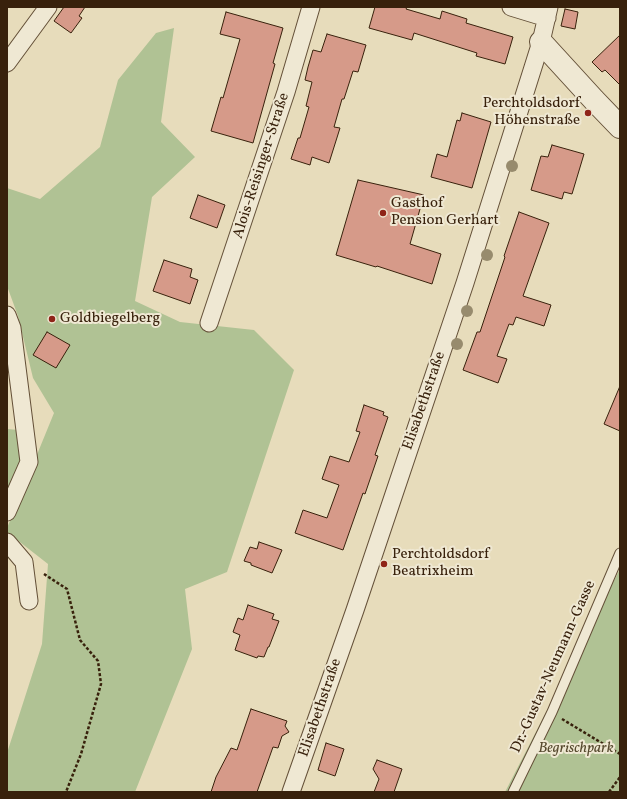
<!DOCTYPE html>
<html>
<head>
<meta charset="utf-8">
<style>
	body { margin:0 }
	#map { position:relative; width:627px; height:799px; overflow:hidden; background:#e7dcbb; font-family:Vollkorn,serif }
	canvas { display:block }
	.frame { position:absolute; inset:0; border:8px solid #38210c; pointer-events:none }
</style>
</head>
<body>
<div id="map">
<canvas width="627" height="799"></canvas>
<div class="frame"></div>
</div>
<script>
const ctx = document.querySelector('canvas').getContext('2d');
ctx.lineJoin = 'round';
function paint(path, color) {
  ctx.fillStyle = color;
  ctx.fill(path, 'evenodd');
}
function shape(rows) {
  const path = new Path2D();
  for (const r of rows) {
    path.moveTo(r[0], r[1]);
    for (let i = 2; i < r.length; i += 2) path.lineTo(r[i], r[i + 1]);
  }
  return path;
}
function stroke(path, color, width, dash) {
  ctx.strokeStyle = color;
  ctx.lineWidth = width;
  ctx.lineCap = dash ? 'butt' : 'round';
  ctx.setLineDash(dash || []);
  ctx.stroke(path);
}
function label(font, color, halo, rows, align = 'center') {
  ctx.font = font + ' Vollkorn,serif';
  ctx.lineWidth = 4;
  ctx.setLineDash([]);
  ctx.textBaseline = 'middle';
  ctx.strokeStyle = halo;
  ctx.fillStyle = color;
  for (const [text, x, y, turn = 0] of rows) {
    ctx.save();
    ctx.translate(x, y);
    ctx.rotate((+turn || 0) * Math.PI / 180);
    ctx.textAlign = isNaN(turn) ? turn : align;
    if (halo) ctx.strokeText(text, 0, 0);
    ctx.fillText(text, 0, 0);
    ctx.restore();
  }
}
paint(shape([
	[174,28,161,122,195,157,152,197,135,301,180,322,254,330,294,370,227,572,185,589,192,649,135,792,7,792,7,753,42,644,48,564,7,532,7,528,54,413,33,378,18,316,7,286,7,188,40,199,100,147,118,80,156,33],
	[7,429,19,430,24,460,7,499],
	[620,569,620,792,505,792]
]), '#b0c294');
const building = shape([
	[64,7,85,7,79,16,82,18,71,33,54,21,64,7],
	[375,7,407,7,406,9,440,19,442,11,467,19,466,23,513,37,505,64,476,56,477,53,414,33,412,40,369,28,375,7],
	[565,9,578,12,575,29,561,26,565,9],
	[226,12,283,28,273,63,275,64,253,143,211,131,221,97,223,98,240,39,220,34,226,12],
	[327,34,366,45,358,72,353,71,344,99,342,99,334,127,340,128,329,163,312,157,310,165,291,159,298,138,300,138,309,107,306,106,312,82,305,80,308,67,313,50,321,52,327,34],
	[620,35,620,85,605,70,602,72,592,62,620,35],
	[462,113,491,122,472,188,431,177,437,154,447,157,457,120,460,121,462,113],
	[552,145,584,154,572,194,564,192,562,199,531,190,541,156,548,157,552,145],
	[358,180,424,195,410,244,441,254,432,284,377,266,376,267,336,255,358,180],
	[198,195,225,205,217,228,190,218,198,195],
	[519,212,549,223,523,296,551,305,544,326,516,317,513,325,509,324,497,356,507,359,498,383,463,370,477,332,480,332,505,257,504,256,519,212],
	[164,260,192,269,190,277,198,280,190,304,153,291,164,260],
	[47,332,70,345,56,368,33,355,47,332],
	[620,386,620,431,604,424,620,386],
	[364,405,384,412,383,415,388,417,375,455,378,456,365,494,363,493,343,550,295,533,303,510,327,518,339,485,322,479,330,456,349,462,360,432,356,431,364,405],
	[259,542,282,550,272,573,251,565,251,563,244,561,250,547,257,549,259,542],
	[248,605,274,614,272,619,279,621,269,647,268,647,264,657,258,656,257,658,235,650,240,635,233,632,238,618,243,620,248,605],
	[251,709,287,721,285,726,289,732,282,736,278,748,273,747,257,792,211,792,216,777,231,748,237,750,251,709],
	[326,743,344,749,335,776,318,770,326,743],
	[377,760,402,769,394,792,374,792,379,779,373,769,377,760]
]);
paint(building, '#d69a89');
stroke(building, '#38210c', 1);
const service = shape([
	[513,792,552,712,620,553]
]);
const minor = shape([
	[511,7,547,18],
	[7,63,48,7],
	[7,315,12,328,29,462,7,512],
	[209,323,286,92,311,7],
	[7,542,24,562,29,601],
	[291,792,355,610,465,283,541,42,549,7]
]);
const tertiary = shape([
	[541,42,594,100,620,127]
]);
stroke(service, '#645038', 11);
stroke(minor, '#645038', 19);
stroke(tertiary, '#645038', 24);
stroke(shape([
	[44,574,67,589,80,640,98,661,101,684,81,754,66,792],
	[562,719,620,754],
	[609,792,620,777]
]), '#38210c', 2.5, [3, 2]);
stroke(service, '#efe8d3', 9);
stroke(minor, '#efe8d3', 17);
stroke(tertiary, '#efe8d3', 22);
ctx.fillStyle = '#978b6d';
for (const [x, y] of [
	[512,166],
	[487,255],
	[467,311],
	[457,344]
]) {
  ctx.beginPath();
  ctx.arc(x, y, 6, 0, 2 * Math.PI);
  ctx.fill();
}
for (const [x, y, r, color] of [
	[588,113,4,"#8f2418"],
	[383,213,4,"#8f2418"],
	[52,319,4,"#8f2418"],
	[384,564,4,"#8f2418"]
]) {
  const dot = new Path2D();
  dot.arc(x, y, r, 0, 2 * Math.PI);
  ctx.fillStyle = color;
  ctx.fill(dot);
  stroke(dot, '#efe8d3', 1.5);
}
label('15px', '#38210c', '#efe8d3', [
	["Perchtoldsdorf",580,104,"right"],
	["Höhenstraße",580,121,"right"],
	["Gasthof",391,204],
	["Pension Gerhart",391,221],
	["Goldbiegelberg",60,319],
	["Perchtoldsdorf",392,555],
	["Beatrixheim",392,572]
], 'left');
label('15px', '#38210c', '#efe8d3', [
	["Alois-Reisinger-Straße",262,166,-72],
	["Elisabethstraße",425,401,-71],
	["Dr.-Gustav-Neumann-Gasse",554,667,-66],
	["Elisabethstraße",321,708,-71]
]);
label('italic 15px', '#56492e', '#efe8d3', [
	["Begrischpark",576,749]
]);
</script>
</body>
</html>
